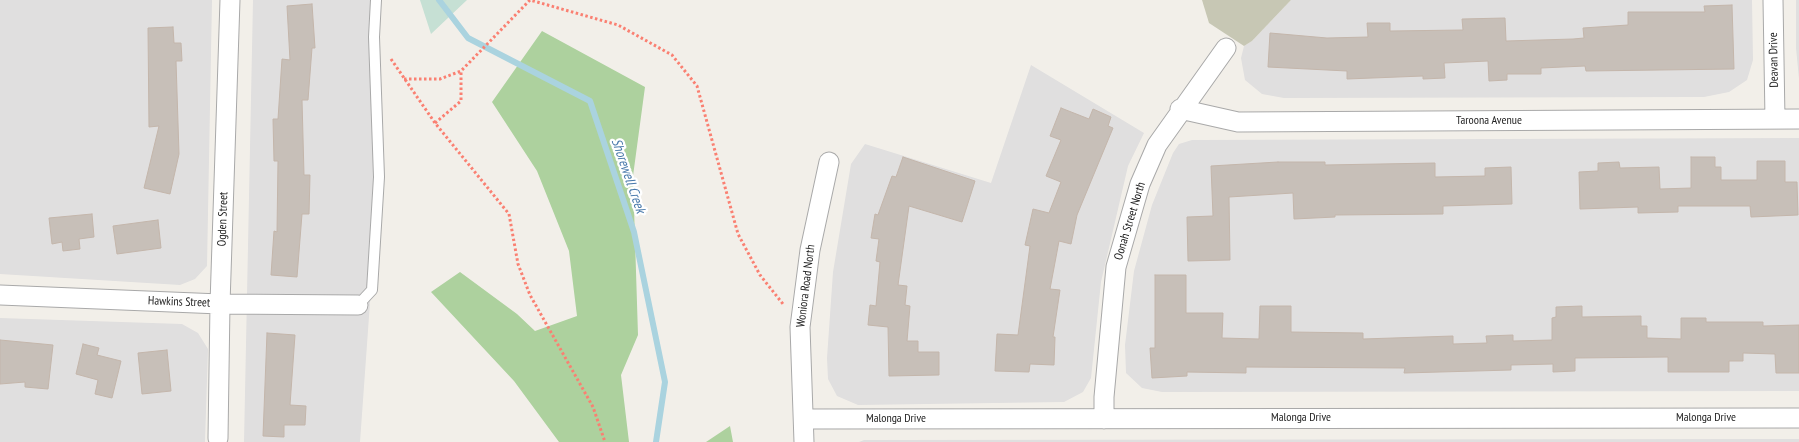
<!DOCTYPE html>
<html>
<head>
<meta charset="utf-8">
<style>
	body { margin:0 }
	canvas { display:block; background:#f2efe9 }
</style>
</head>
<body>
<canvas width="1799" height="442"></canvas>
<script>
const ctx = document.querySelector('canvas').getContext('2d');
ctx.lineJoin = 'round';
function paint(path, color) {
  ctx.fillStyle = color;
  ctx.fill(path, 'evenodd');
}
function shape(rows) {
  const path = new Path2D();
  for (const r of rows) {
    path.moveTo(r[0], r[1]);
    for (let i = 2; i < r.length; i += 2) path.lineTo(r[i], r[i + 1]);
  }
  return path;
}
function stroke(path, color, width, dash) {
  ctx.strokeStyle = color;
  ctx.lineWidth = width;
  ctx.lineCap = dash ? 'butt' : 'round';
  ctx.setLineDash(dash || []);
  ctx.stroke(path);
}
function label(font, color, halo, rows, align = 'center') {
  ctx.font = font + ' "PT Sans Narrow",sans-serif';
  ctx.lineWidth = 4.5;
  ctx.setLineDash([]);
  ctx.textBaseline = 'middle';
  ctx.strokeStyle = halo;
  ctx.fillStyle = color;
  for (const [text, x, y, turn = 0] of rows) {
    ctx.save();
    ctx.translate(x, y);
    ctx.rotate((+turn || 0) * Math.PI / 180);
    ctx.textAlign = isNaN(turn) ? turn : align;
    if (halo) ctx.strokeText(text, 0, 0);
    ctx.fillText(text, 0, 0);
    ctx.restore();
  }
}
paint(shape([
	[0,0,212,0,207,266,195,279,180,285,0,274],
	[253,0,376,0,379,177,360,442,244,442],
	[1291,0,1752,0,1753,60,1747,80,1729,92,1704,97,1284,98,1262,94,1245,80,1241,58,1244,46,1252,41],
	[1796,0,1799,0,1799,79,1796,48],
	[1031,65,1144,133,1128,166,1101,282,1091,378,1083,392,1064,402,858,405,837,396,828,379,827,358,833,272,851,164,865,144,991,183],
	[1799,138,1799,391,1162,392,1142,388,1126,373,1125,345,1134,271,1152,205,1173,153,1179,144,1192,140],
	[0,318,182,324,198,333,208,349,205,442,0,442],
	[1799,439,1799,442,859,442,864,440]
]), '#e0dfdf');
paint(shape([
	[1202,0,1291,0,1252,41,1244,46,1209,23]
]), '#c7c7b4');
paint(shape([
	[542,31,645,87,633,176,638,335,621,375,629,442,559,442,514,381,431,292,460,272,517,314,535,331,577,316,569,251,537,171,492,102],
	[730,426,733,442,706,442]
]), '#add19e');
paint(shape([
	[420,0,467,0,431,34]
]), '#c6e0d4');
stroke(shape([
	[439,0,468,38,590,101,634,232,665,382,656,442]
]), '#aad3df', 6);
const building = shape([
	[312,4,315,48,312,48,308,100,302,100,304,175,310,175,309,214,302,214,297,277,271,275,274,231,277,232,278,161,274,161,273,119,278,119,282,59,290,60,287,6,312,4],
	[1732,5,1734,69,1586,71,1585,66,1541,68,1541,74,1507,74,1507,80,1489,81,1488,61,1444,63,1445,78,1423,79,1423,76,1347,79,1347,71,1268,67,1270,33,1327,38,1368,37,1367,23,1390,23,1390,31,1463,30,1462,19,1505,18,1506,41,1573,39,1584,38,1583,28,1628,25,1628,12,1705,12,1704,6,1732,5],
	[173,27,174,43,181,43,182,61,176,61,179,154,170,194,144,188,159,126,149,127,148,28,173,27],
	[1061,108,1089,119,1093,109,1111,117,1108,126,1113,128,1077,215,1071,244,1059,241,1050,289,1060,290,1053,337,1055,337,1054,365,1030,364,1029,372,995,371,997,334,1018,335,1030,246,1025,245,1033,209,1049,213,1061,182,1046,176,1061,140,1050,136,1061,108],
	[903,157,975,181,962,222,909,206,898,285,907,286,905,305,910,306,907,341,918,341,918,352,939,352,939,375,889,376,888,327,868,325,870,305,876,306,880,262,876,261,879,239,871,238,875,214,878,215,892,176,896,177,903,157],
	[1691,157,1715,157,1715,167,1721,167,1721,180,1757,180,1757,161,1785,161,1785,182,1797,182,1798,215,1751,217,1750,206,1678,206,1678,212,1638,213,1638,207,1580,209,1579,172,1598,171,1598,163,1619,162,1620,168,1659,167,1660,189,1691,188,1691,157],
	[1278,162,1325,162,1325,165,1435,163,1435,177,1485,176,1485,168,1511,167,1512,204,1443,206,1443,214,1335,215,1335,217,1294,219,1293,193,1229,197,1230,260,1188,261,1187,217,1213,216,1211,166,1278,162],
	[92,214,94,237,79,239,80,249,63,251,62,242,52,244,49,218,92,214],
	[158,220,161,248,117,254,113,226,158,220],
	[1155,275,1186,275,1186,313,1223,313,1222,338,1259,339,1260,306,1291,306,1291,332,1363,333,1363,339,1453,336,1453,344,1487,343,1486,336,1513,335,1513,341,1552,340,1552,318,1556,317,1556,307,1582,306,1582,317,1641,316,1641,326,1647,326,1647,338,1681,339,1681,318,1706,318,1706,322,1763,322,1763,326,1799,325,1799,373,1776,373,1775,354,1743,353,1743,361,1729,361,1729,372,1668,372,1668,357,1575,358,1575,371,1553,372,1553,364,1511,365,1511,370,1404,373,1405,368,1246,367,1246,373,1187,372,1187,376,1152,378,1150,348,1155,348,1155,275],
	[267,333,295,335,290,405,306,406,305,425,284,425,284,437,263,436,267,333],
	[0,340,53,345,48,389,25,387,25,382,0,384,0,340],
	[83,344,99,348,97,355,121,361,112,398,95,394,98,380,76,374,83,344],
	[167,350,171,391,142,394,138,353,167,350]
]);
paint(building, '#c7bfb8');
stroke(building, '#c4b6ab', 1);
const lane = shape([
	[358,305,372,290,379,177,374,37,376,0]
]);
const street = shape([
	[1773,0,1775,119],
	[1180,109,1238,122,1799,119],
	[0,295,220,304,358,305],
	[804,419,1799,418],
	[1104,419,1104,397,1116,267,1140,184,1157,145,1226,48],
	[218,438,220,304,230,0],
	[804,442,800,327,810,250,829,162]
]);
stroke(lane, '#a9a9a9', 12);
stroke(street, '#a9a9a9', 21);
stroke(shape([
	[391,59,435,123,509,214,518,264,530,295,593,407,605,442],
	[404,79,440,79,461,71,530,0,618,25,672,55,697,86,738,234,760,275,783,304],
	[435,123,461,101,461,71]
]), '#fa8072', 3, [2.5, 2.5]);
stroke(lane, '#fff', 10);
stroke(street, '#fff', 19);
label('12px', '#222', '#fff', [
	["Deavan Drive",1774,60,-91],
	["Taroona Avenue",1489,121],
	["Ogden Street",223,219,-88],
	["Oonah Street North",1130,221,-73],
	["Woniora Road North",806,286,-83],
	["Hawkins Street",179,302,2],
	["Malonga Drive",1301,418],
	["Malonga Drive",1706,418],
	["Malonga Drive",896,419]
]);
label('italic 14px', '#4a7aab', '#fff', [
	["Shorewell Creek",628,176,71]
]);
</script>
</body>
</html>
